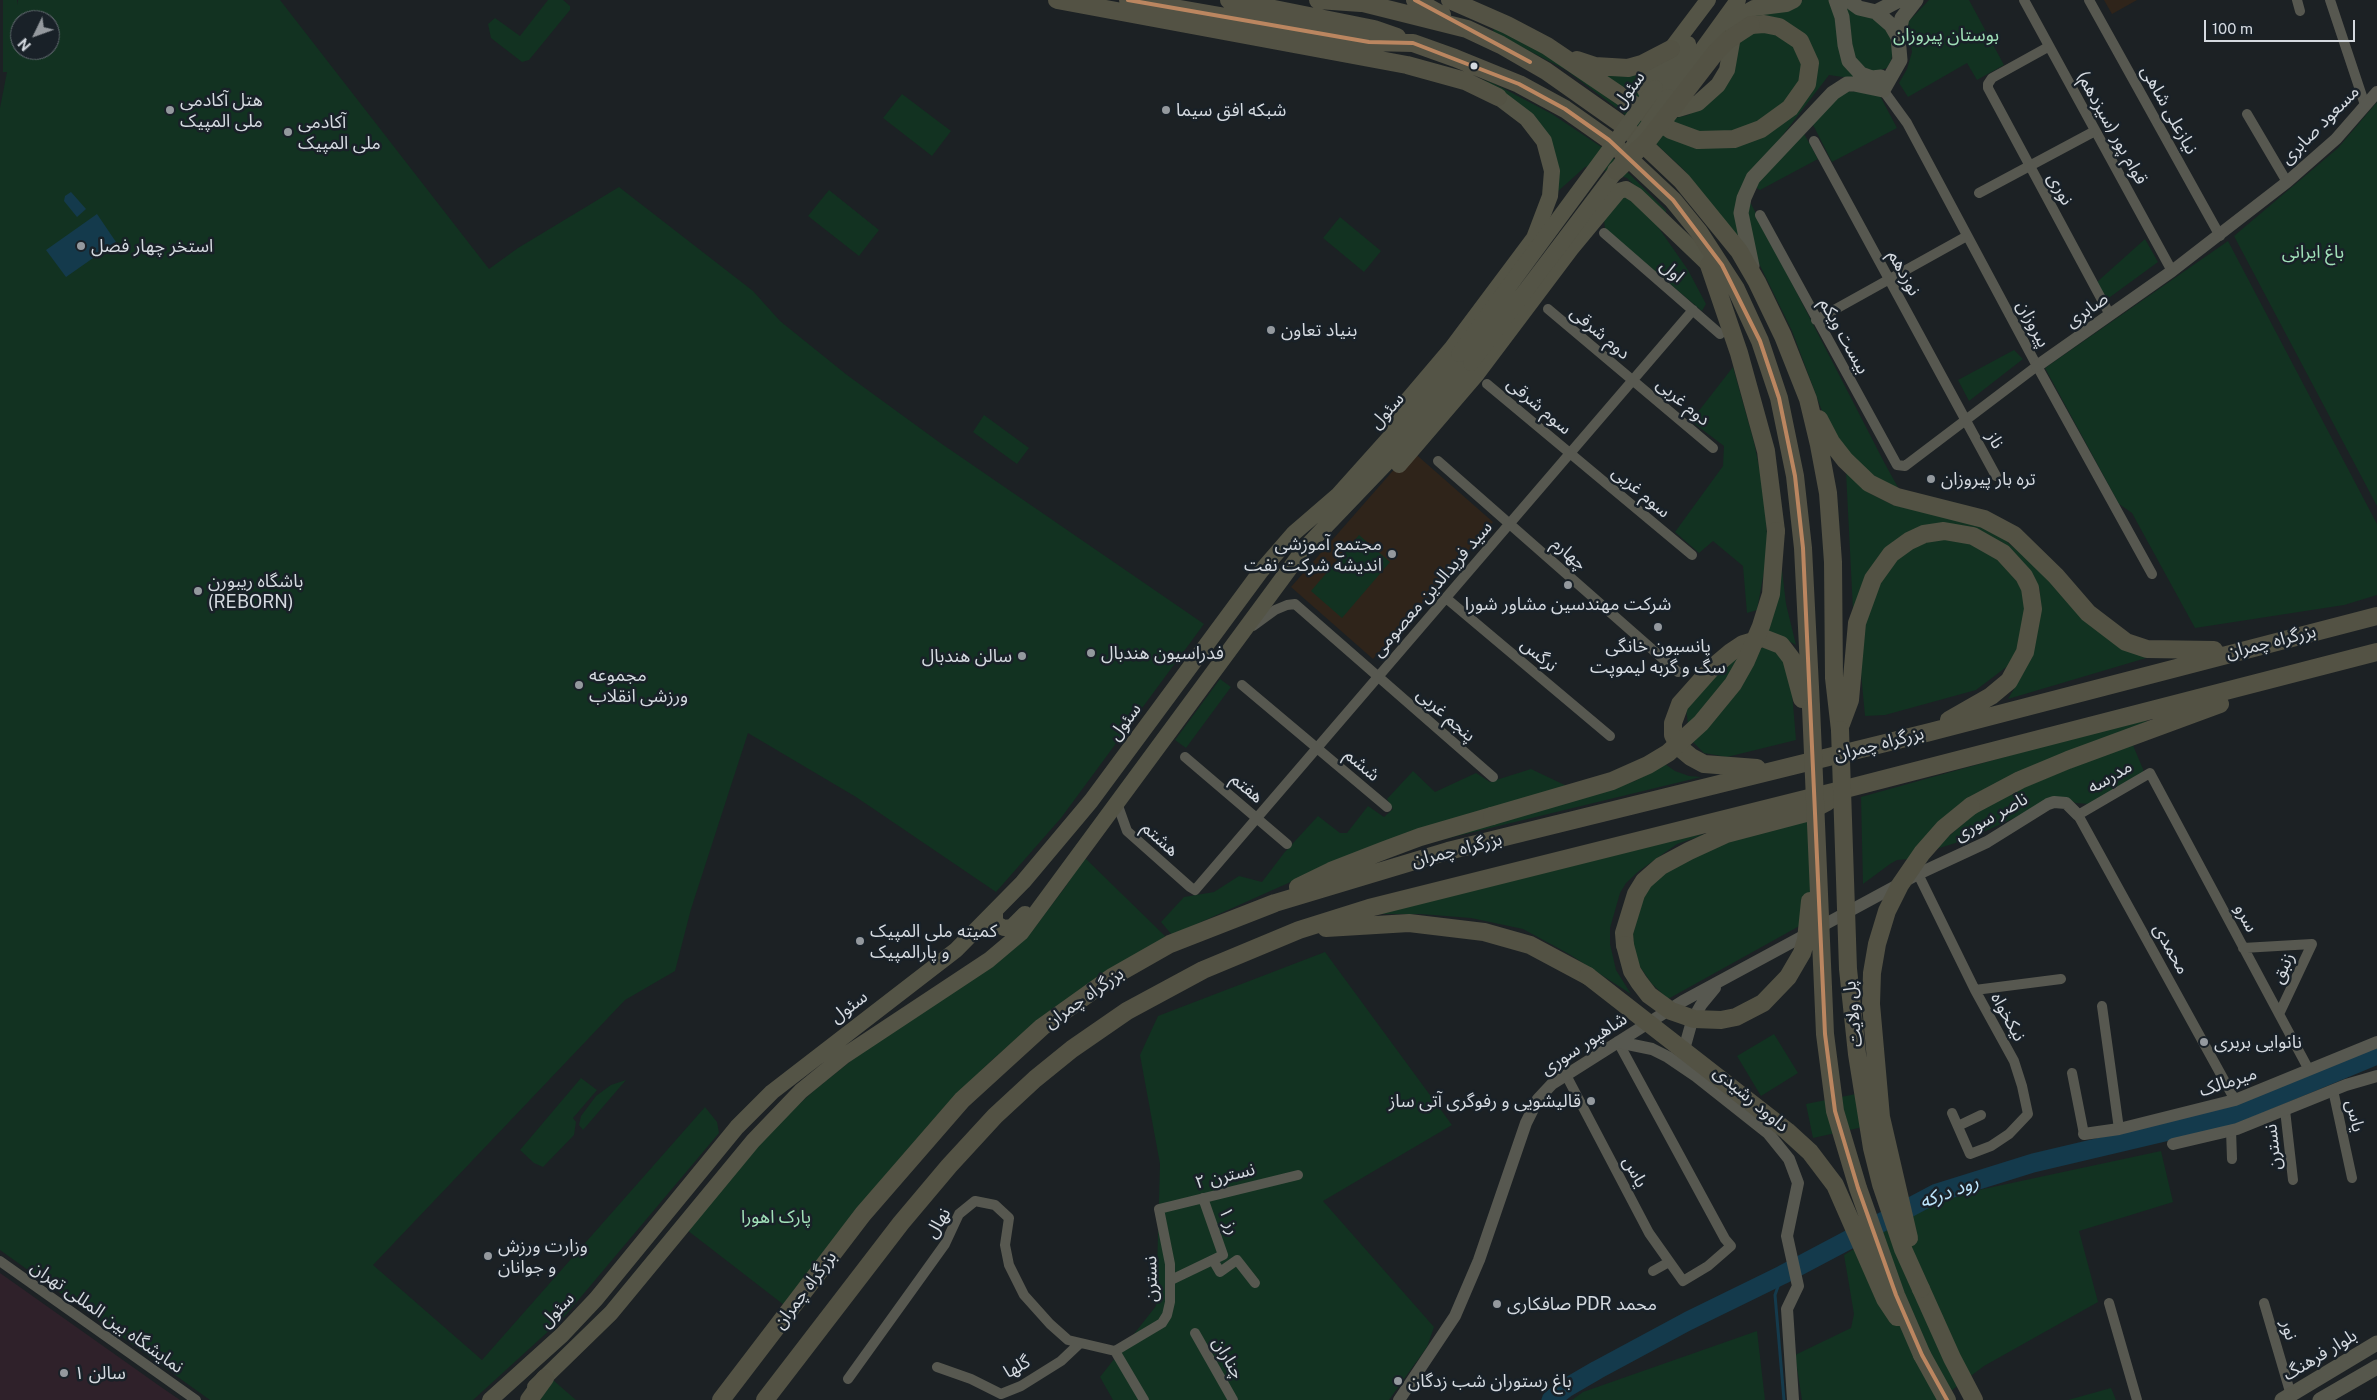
<!DOCTYPE html>
<html>
<head>
<meta charset="utf-8">
<style>
	body { margin:0 }
	#map { position:relative; width:2377px; height:1400px; overflow:hidden; background:#1c2124; font-family:"Public Sans",sans-serif }
	canvas { display:block }
	.north { position:absolute; left:10px; top:10px; width:50px; height:50px; box-sizing:border-box; background:#192128; border:1px solid #646b72; border-radius:50%; rotate:228deg; font-size:14px; font-weight:700; line-height:20px; text-align:center; color:#d5dae0 }
	.north::after { content:''; display:block; margin:auto; width:18px; height:22px; background:#94999e; clip-path:polygon(50% 0,100% 100%,50% 72%,0 100%) }
	.scale { position:absolute; left:2204px; top:20px; width:151px; height:22px; box-sizing:border-box; border:2px solid #d5dae0; border-top:0; padding-left:6px; font-size:15px; line-height:18px; white-space:nowrap; color:#d5dae0; -webkit-text-stroke:4px #192128; paint-order:stroke }
</style>
</head>
<body>
<div id="map">
<canvas width="2377" height="1400"></canvas>
<div class="north">N</div>
<div class="scale">100 m</div>
</div>
<script>
const ctx = document.querySelector('canvas').getContext('2d');
ctx.lineJoin = 'round';
function paint(path, color) {
  ctx.fillStyle = color;
  ctx.fill(path, 'evenodd');
}
function shape(rows) {
  const path = new Path2D();
  for (const r of rows) {
    path.moveTo(r[0], r[1]);
    for (let i = 2; i < r.length; i += 2) path.lineTo(r[i], r[i + 1]);
  }
  return path;
}
function stroke(path, color, width, dash) {
  ctx.strokeStyle = color;
  ctx.lineWidth = width;
  ctx.lineCap = dash ? 'butt' : 'round';
  ctx.setLineDash(dash || []);
  ctx.stroke(path);
}
function label(font, color, halo, rows, align = 'center') {
  ctx.font = font + ' "Public Sans","Noto Sans Arabic",sans-serif';
  ctx.lineWidth = 5;
  ctx.setLineDash([]);
  ctx.textBaseline = 'middle';
  ctx.strokeStyle = halo;
  ctx.fillStyle = color;
  for (const [text, x, y, turn = 0] of rows) {
    ctx.save();
    ctx.translate(x, y);
    ctx.rotate((+turn || 0) * Math.PI / 180);
    ctx.textAlign = isNaN(turn) ? turn : align;
    if (halo) ctx.strokeText(text, 0, 0);
    ctx.fillText(text, 0, 0);
    ctx.restore();
  }
}
paint(shape([
	[0,1273,161,1387,180,1400,0,1400]
]), '#2f212a');
paint(shape([
	[2104,0,2137,0,2112,14],
	[1411,450,1493,522,1373,659,1291,587]
]), '#2f241a');
paint(shape([
	[3,0,17,0,17,5,18,0,280,0,489,269,518,248,619,187,753,291,780,321,847,375,939,442,1204,624,1061,818,996,892,856,797,748,733,691,909,675,971,625,1000,373,1265,482,1360,705,1107,717,1122,719,1133,564,1317,473,1400,210,1400,0,1250,0,108,7,72,3,72],
	[20,20,50,20,50,50,20,50],
	[548,0,563,0,570,6,570,10,529,60,522,62,491,38,488,24,495,18,520,36],
	[1803,0,1831,0,1856,79,1829,75,1746,183,1743,245,1684,170,1622,112,1566,70,1493,32,1494,25,1704,144,1797,106,1806,37,1798,29,1783,21,1746,15,1797,4],
	[1929,0,1969,0,2004,65,1977,80,1967,63,1908,97,1899,83,1907,69,1912,52,1908,22],
	[1845,3,1879,18,1887,26,1894,45,1891,61,1887,68,1873,73,1855,61],
	[1767,29,1797,42,1805,76,1781,111,1722,137,1668,126,1675,118,1688,115,1697,109,1733,44,1743,35],
	[1408,57,1493,83,1552,114,1603,148,1666,210,1666,217,1627,178,1591,166,1585,167,1556,193,1541,126],
	[1648,68,1640,107,1594,73],
	[1838,91,1878,92,1897,128,1832,162,1811,121],
	[902,94,951,131,932,156,883,118],
	[2377,102,2377,506,2234,236,2338,148],
	[1802,130,1818,159,1760,190,1755,187,1753,183],
	[829,190,879,230,859,256,808,216],
	[1624,194,1656,224,1688,270,1706,304,1702,311,1605,229,1604,219],
	[1747,196,1884,462,1900,491,1868,475,1828,427,1792,331,1749,243],
	[1340,217,1381,251,1364,272,1323,238],
	[2145,239,2158,262,2106,300,2097,282],
	[2228,241,2377,524,2377,595,2344,605,2195,628,2132,513,2119,504,2045,368],
	[2014,350,2023,359,1969,401,1958,380],
	[1733,367,1754,442,1764,491,1768,550,1757,610,1747,613,1743,566,1713,541,1699,553,1675,532,1723,466,1724,446,1691,421],
	[984,415,1029,448,1017,464,973,432],
	[1846,472,1871,494,1893,505,1969,522,1997,533,2027,559,2153,656,2008,699,2025,670,2033,648,2039,622,2040,591,2023,562,2002,542,1969,528,1912,534,1853,610],
	[1946,534,1992,552,2024,589,2027,618,2013,662,1976,690,1885,715,1865,716,1861,673,1862,622,1878,578,1898,554],
	[1359,535,1390,562,1342,618,1311,591],
	[1779,545,1786,604,1796,645,1787,640,1766,635],
	[1772,647,1790,668,1796,740,1727,757,1704,753,1690,739,1686,709,1740,650],
	[1220,679,1231,687,1186,748,1175,740],
	[2147,720,2144,728,2039,766,1909,859,1897,860,1890,864,1863,884,1861,797,2069,739],
	[2132,743,2143,769,2143,774,2089,804,2076,803,2065,798,2021,815,1968,839,1933,850,1988,802],
	[1665,764,1675,771,1689,776,1701,777,1395,851,1635,781],
	[1531,769,1571,788,1342,859,1172,935,1161,922,1184,897,1214,892,1239,876,1262,882,1284,853,1318,816,1340,833,1347,833,1368,806,1384,817,1393,809,1387,799,1413,771,1435,792,1476,773,1490,782],
	[1808,815,1812,919,1668,999,1652,984,1638,964,1634,949,1633,934,1646,889,1677,857],
	[1706,834,1677,844,1639,871,1626,883,1620,893,1610,928,1610,944,1616,970,1631,994,1569,954,1523,929,1471,918,1421,914,1377,914,1674,839],
	[1084,857,1166,937,1029,1028,992,1060,946,1105,883,1178,784,1305,687,1230,778,1123,816,1089,857,1056,1035,927,1066,886],
	[1325,952,1452,1125,1323,1201,1434,1327,1427,1347,1389,1400,1113,1400,1100,1377,1156,1306,1160,1164,1140,1055,1158,1016],
	[1774,1034,1798,1073,1761,1096,1737,1056],
	[581,1078,597,1090,573,1118,576,1122,574,1135,543,1167,534,1163,520,1150],
	[626,1080,583,1130,579,1125,581,1116,596,1096,611,1085],
	[1856,1094,1863,1127,1813,1138,1806,1104],
	[2161,1151,2173,1202,2079,1231,2098,1302,1984,1366,1939,1400,1802,1400,1795,1355,1851,1328,1854,1314,1844,1255,1926,1206,1979,1190],
	[1757,1331,1765,1400,1572,1400,1583,1392],
	[553,1380,576,1400,536,1400],
	[2111,1388,2116,1400,2068,1400]
]), '#123221');
paint(shape([
	[71,192,86,209,77,217,64,201,65,196],
	[97,214,116,242,66,277,46,250]
]), '#143a4c');
stroke(shape([
	[1782,1275,1775,1295,1784,1400]
]), '#143a4c', 3);
stroke(shape([
	[1551,1400,1566,1388,1597,1370,1688,1321,1782,1275,1937,1193,2033,1163,2228,1117,2377,1055]
]), '#143a4c', 19);
stroke(shape([
	[2024,0,2172,271],
	[2089,0,2220,236],
	[2297,0,2300,11],
	[2330,0,2365,105],
	[2048,47,1992,78,1988,84,1988,88,2110,315],
	[1883,90,1907,123,2037,366,2152,574],
	[2247,114,2287,182],
	[1814,141,1996,476],
	[1979,193,2095,131],
	[1760,215,1897,465,1905,466,2037,366],
	[1604,233,1720,334],
	[1548,309,1713,448],
	[1816,320,1967,236],
	[1487,384,1692,555],
	[1438,461,1678,672],
	[1446,598,1610,736],
	[1253,626,1275,610,1287,605,1295,604,1493,777],
	[1242,685,1387,807],
	[1185,757,1287,844],
	[1117,803,1127,831,1190,887,1195,890,1693,310],
	[1918,874,1975,990,2014,1061,2022,1086,2028,1114,2009,1134,1991,1146,1970,1154,1952,1113],
	[2243,948,2312,944,2279,1014],
	[1975,990,2061,979],
	[2102,1006,2119,1129],
	[2072,1073,2084,1134],
	[1566,1075,1649,1233,1683,1281,1708,1266,1731,1246,1725,1239,1618,1042],
	[2333,1090,2352,1178],
	[2235,1100,2078,815,2150,773,2309,1070],
	[2285,1110,2293,1180],
	[1958,1126,1981,1115],
	[2231,1130,2232,1159],
	[1213,1260,1220,1272,1237,1260,1255,1283],
	[0,1261,196,1400],
	[1653,1271,1669,1262],
	[1171,1280,1223,1255,1203,1198],
	[2109,1303,2137,1400],
	[2264,1303,2291,1395],
	[1195,1333,1233,1400],
	[1115,1351,1162,1323,1167,1315,1170,1302,1170,1264,1159,1209,1298,1175],
	[1115,1351,1144,1400],
	[937,1367,971,1379,1001,1394,1021,1386,1061,1361,1080,1343],
	[848,1379,945,1244,959,1214,975,1201,995,1205,1009,1218,1005,1245,1009,1265,1024,1295,1050,1324,1068,1340,1115,1351]
]), '#575850', 10);
stroke(shape([
	[2037,366,2172,271,2287,182,2336,139,2377,92],
	[1618,1042,1652,1049,1668,1057,1696,1076,1768,1133,1789,1159,1798,1183,1787,1236,1798,1286,1787,1309,1793,1400],
	[1686,1057,1685,1046,1692,1021,1701,1005,1715,988],
	[2084,1134,2119,1129,2235,1100,2377,1042],
	[2173,1144,2237,1129,2346,1085,2377,1076],
	[1399,1400,1455,1316,1479,1260,1526,1123,1538,1099,1552,1084,1683,1001,1918,874,1987,842,2048,804,2054,802,2066,803,2078,815]
]), '#575850', 12);
stroke(shape([
	[1836,0,1842,17,1845,45,1849,61,1861,74,1872,78,1881,77],
	[1876,12,1899,0],
	[1898,37,1902,18,1916,0],
	[1752,266,1741,213,1744,198,1753,178,1833,93,1847,84,1854,84,1883,90,1900,60,1898,37,1891,25,1876,12,1859,8,1848,0],
	[2282,1400,2377,1343],
	[2320,1400,2377,1367]
]), '#56574c', 15);
stroke(shape([
	[1708,0,1671,49,1648,74,1645,82,1644,88,1648,96,1668,109,1678,109,1698,103,1718,85,1727,70,1735,25,1745,13,1754,8,1786,4,1794,0],
	[1655,88,1688,44],
	[1668,97,1738,0],
	[1389,422,1451,349,1534,238,1550,196,1552,171,1544,141,1527,119,1498,97],
	[1399,465,1477,374,1571,249,1619,191,1626,189,1636,195,1709,265],
	[995,911,995,923,1004,928,1012,927,1025,914],
	[535,1387,611,1313,753,1141,801,1091,844,1056,989,960,1021,933,1304,549,1394,455,1471,363],
	[490,1400,562,1335,596,1299,737,1127,772,1092,956,950,1023,882,1091,801,1261,571,1294,533,1338,495,1424,399,1459,354]
]), '#545446', 16);
stroke(shape([
	[1057,0,1407,65,1465,81,1498,97],
	[1128,0,1369,42,1413,43,1455,58,1519,84,1565,109,1609,140,1673,200,1699,232,1736,289,1760,341,1779,398,1795,476,1803,548,1811,707],
	[1229,0,1374,29,1397,37],
	[1318,0,1361,3],
	[1351,0,1467,29,1501,45,1546,71,1624,126,1682,181,1739,251,1757,282,1783,336,1808,399,1819,445,1828,493,1833,562,1834,678,1840,730],
	[1415,0,1442,15],
	[1450,0,1507,25,1547,46,1671,130,1698,140,1734,139,1761,129,1790,108,1807,84,1810,63,1800,41,1779,27,1764,24,1751,25],
	[1577,60,1595,66,1628,68,1642,64,1671,49],
	[1709,265,1739,353,1766,451,1776,531],
	[1819,419,1831,442,1845,460,1869,483,1897,497,1984,519,2014,535,2056,576,2088,613,2126,642,2147,649,2214,650],
	[1841,724,1850,700,1857,623,1873,579,1891,554,1909,541,1924,534,1944,531,1973,536,2003,553,2024,576,2030,588,2033,609,2025,652,2009,681,1991,696,1949,720],
	[1757,768,1704,764,1691,757,1679,747,1673,735,1673,723,1680,704,1712,668,1731,652,1743,644,1763,638,1781,645,1791,658,1802,699],
	[1971,806,2020,780,2068,760,2220,704],
	[1298,887,1331,871,1385,850,1420,837,1492,816],
	[1326,928,1409,923,1484,932,1530,945,1588,976],
	[1625,945,1624,933,1636,894,1644,881,1661,866,1689,851,1726,834,1806,813,1827,802],
	[1921,1289,1952,1358,1974,1400],
	[1922,1355,1947,1400],
	[529,1400,545,1378],
	[721,1400,863,1214,962,1100,1042,1027,1112,977,1170,944,1275,903,1448,851,1930,732,2377,616],
	[765,1400,901,1223,949,1166,995,1116,1035,1079,1072,1049,1127,1011,1203,970,1299,930,1369,908,1853,787,2377,652]
]), '#535244', 18);
stroke(shape([
	[1459,354,1655,88],
	[1471,363,1616,171,1668,97]
]), '#545446', 16);
stroke(shape([
	[1616,171,1649,139,1716,52,1728,40,1751,25],
	[1811,707,1825,1034,1835,1111,1858,1188,1896,1295,1922,1355],
	[1840,730,1848,969,1857,1054,1872,1148,1881,1184,1903,1249,1921,1289],
	[1492,816,1612,781,1648,765,1668,753,1701,723,1733,684,1746,661,1761,626,1771,594,1776,531],
	[1625,945,1632,971,1639,982,1649,995,1671,1011,1694,1019,1721,1020,1736,1017,1763,1003,1788,977,1802,953,1806,940,1810,901],
	[1588,976,1787,1131,1810,1152,1835,1185,1885,1299,1897,1317],
	[1909,1238,1881,1117,1871,1004,1872,973,1877,944,1887,911,1900,885,1922,853,1944,828,1971,806]
]), '#535244', 18);
stroke(shape([
	[1128,0,1369,42,1413,43,1519,84,1565,109,1609,140,1673,200,1722,265,1760,341,1779,398,1795,476,1803,548,1825,1034,1835,1111,1858,1188,1896,1295,1922,1355,1947,1400],
	[1415,0,1530,62]
]), '#bb8660', 4);
for (const [x, y, r, color] of [
	[1474,66,4.5,"#d5dae0"],
	[170,110,5,"#94999e"],
	[1166,110,5,"#94999e"],
	[288,132,5,"#94999e"],
	[81,246,5,"#94999e"],
	[1271,330,5,"#94999e"],
	[1931,479,5,"#94999e"],
	[1392,554,5,"#94999e"],
	[1568,585,5,"#94999e"],
	[198,591,5,"#94999e"],
	[1658,627,5,"#94999e"],
	[1091,653,5,"#94999e"],
	[1022,656,5,"#94999e"],
	[579,685,5,"#94999e"],
	[860,941,5,"#94999e"],
	[2204,1042,5,"#94999e"],
	[1591,1101,5,"#94999e"],
	[488,1256,5,"#94999e"],
	[1497,1304,5,"#94999e"],
	[64,1373,5,"#94999e"],
	[1398,1381,5,"#94999e"]
]) {
  const dot = new Path2D();
  dot.arc(x, y, r, 0, 2 * Math.PI);
  ctx.fillStyle = color;
  ctx.fill(dot);
  stroke(dot, '#192128', 2);
}
label('18px', '#a1e1b9', '#192128', [
	["بوستان پیروزان",1946,35],
	["باغ ایرانی",2313,252],
	["پارک اهورا",776,1217]
]);
label('18px', '#d5dae0', '#192128', [
	["سئول",1629,90,-54],
	["نیازعلی شاهی",2169,110,61],
	["مسعود صابری",2320,125,-45],
	["قوام پور (سیزدهم)",2112,128,61],
	["نوری",2060,189,61],
	["اول",1672,271,41],
	["نوزدهم",1904,273,62],
	["صابری",2087,310,-35],
	["پیروزان",2033,324,62],
	["دوم شرقی",1600,333,40],
	["بیست ویکم",1844,336,61],
	["دوم غربی",1683,402,40],
	["سوم شرقی",1539,406,40],
	["سئول",1387,411,-48],
	["ناز",1995,440,61],
	["سوم غربی",1641,492,40],
	["چهارم",1569,554,41],
	["سید فریدالدین معصومی",1432,589,-49],
	["بزرگراه چمران",2271,642,-14],
	["نرگس",1539,655,40],
	["پنجم غربی",1446,715,41],
	["سئول",1125,722,-53],
	["بزرگراه چمران",1879,744,-14],
	["ششم",1362,765,40],
	["مدرسه",2110,777,-30],
	["هفتم",1247,788,40],
	["ناصر سوری",1991,817,-29],
	["هشتم",1160,839,42],
	["بزرگراه چمران",1457,850,-14],
	["سرو",2246,918,62],
	["محمدی",2171,949,61],
	["زنبق",2283,968,-65],
	["بزرگراه چمران",1084,998,-35],
	["سئول",849,1007,-37],
	["پل ولایت",1853,1014,-96],
	["نیکخواه",2008,1017,61],
	["شاهپور سوری",1584,1044,-33],
	["میرمالک",2228,1082,-18],
	["داوود رشیدی",1751,1099,40],
	["یاس",2355,1116,77],
	["نسترن",2273,1147,-96],
	["یاس",1635,1172,62],
	["نسترن ۲",1225,1176,-14],
	["رز ۱",1229,1221,70],
	["نهال",938,1223,-59],
	["نسترن",1151,1279,-91],
	["بزرگراه چمران",805,1290,-53],
	["سئول",557,1310,-46],
	["نمایشگاه بین المللی تهران",107,1317,35],
	["نور",2289,1330,74],
	["بلوار فرهنگ",2320,1355,-31],
	["چناران",1228,1358,60],
	["گلها",1017,1367,-29]
]);
label('18px', '#d5dae0', '#192128', [
	["هتل آکادمی",180,100],
	["ملی المپیک",180,121],
	["شبکه افق سیما",1176,110],
	["آکادمی",298,122],
	["ملی المپیک",298,143],
	["استخر چهار فصل",91,246],
	["بنیاد تعاون",1281,330],
	["تره بار پیروزان",1941,479],
	["مجتمع آموزشی",1382,544,"right"],
	["اندیشه شرکت نفت",1382,565,"right"],
	["باشگاه ریبورن",208,581],
	["(REBORN)",208,602],
	["شرکت مهندسین مشاور شورا",1568,604,"center"],
	["پانسیون خانگی",1658,646,"center"],
	["سگ و گربه لیموپت",1658,667,"center"],
	["فدراسیون هندبال",1101,653],
	["سالن هندبال",1012,656,"right"],
	["مجموعه",589,675],
	["ورزشی انقلاب",589,696],
	["کمیته ملی المپیک",870,931],
	["و پارالمپیک",870,952],
	["نانوایی بربری",2214,1042],
	["قالیشویی و رفوگری آتی ساز",1581,1101,"right"],
	["وزارت ورزش",498,1246],
	["و جوانان",498,1267],
	["صافکاری PDR محمد",1507,1304],
	["سالن ۱",74,1373],
	["باغ رستوران شب زدگان",1408,1381]
], 'left');
label('italic 19px', '#bde5fb', '#192128', [
	["رود درکه",1949,1192,-21]
]);
</script>
</body>
</html>
